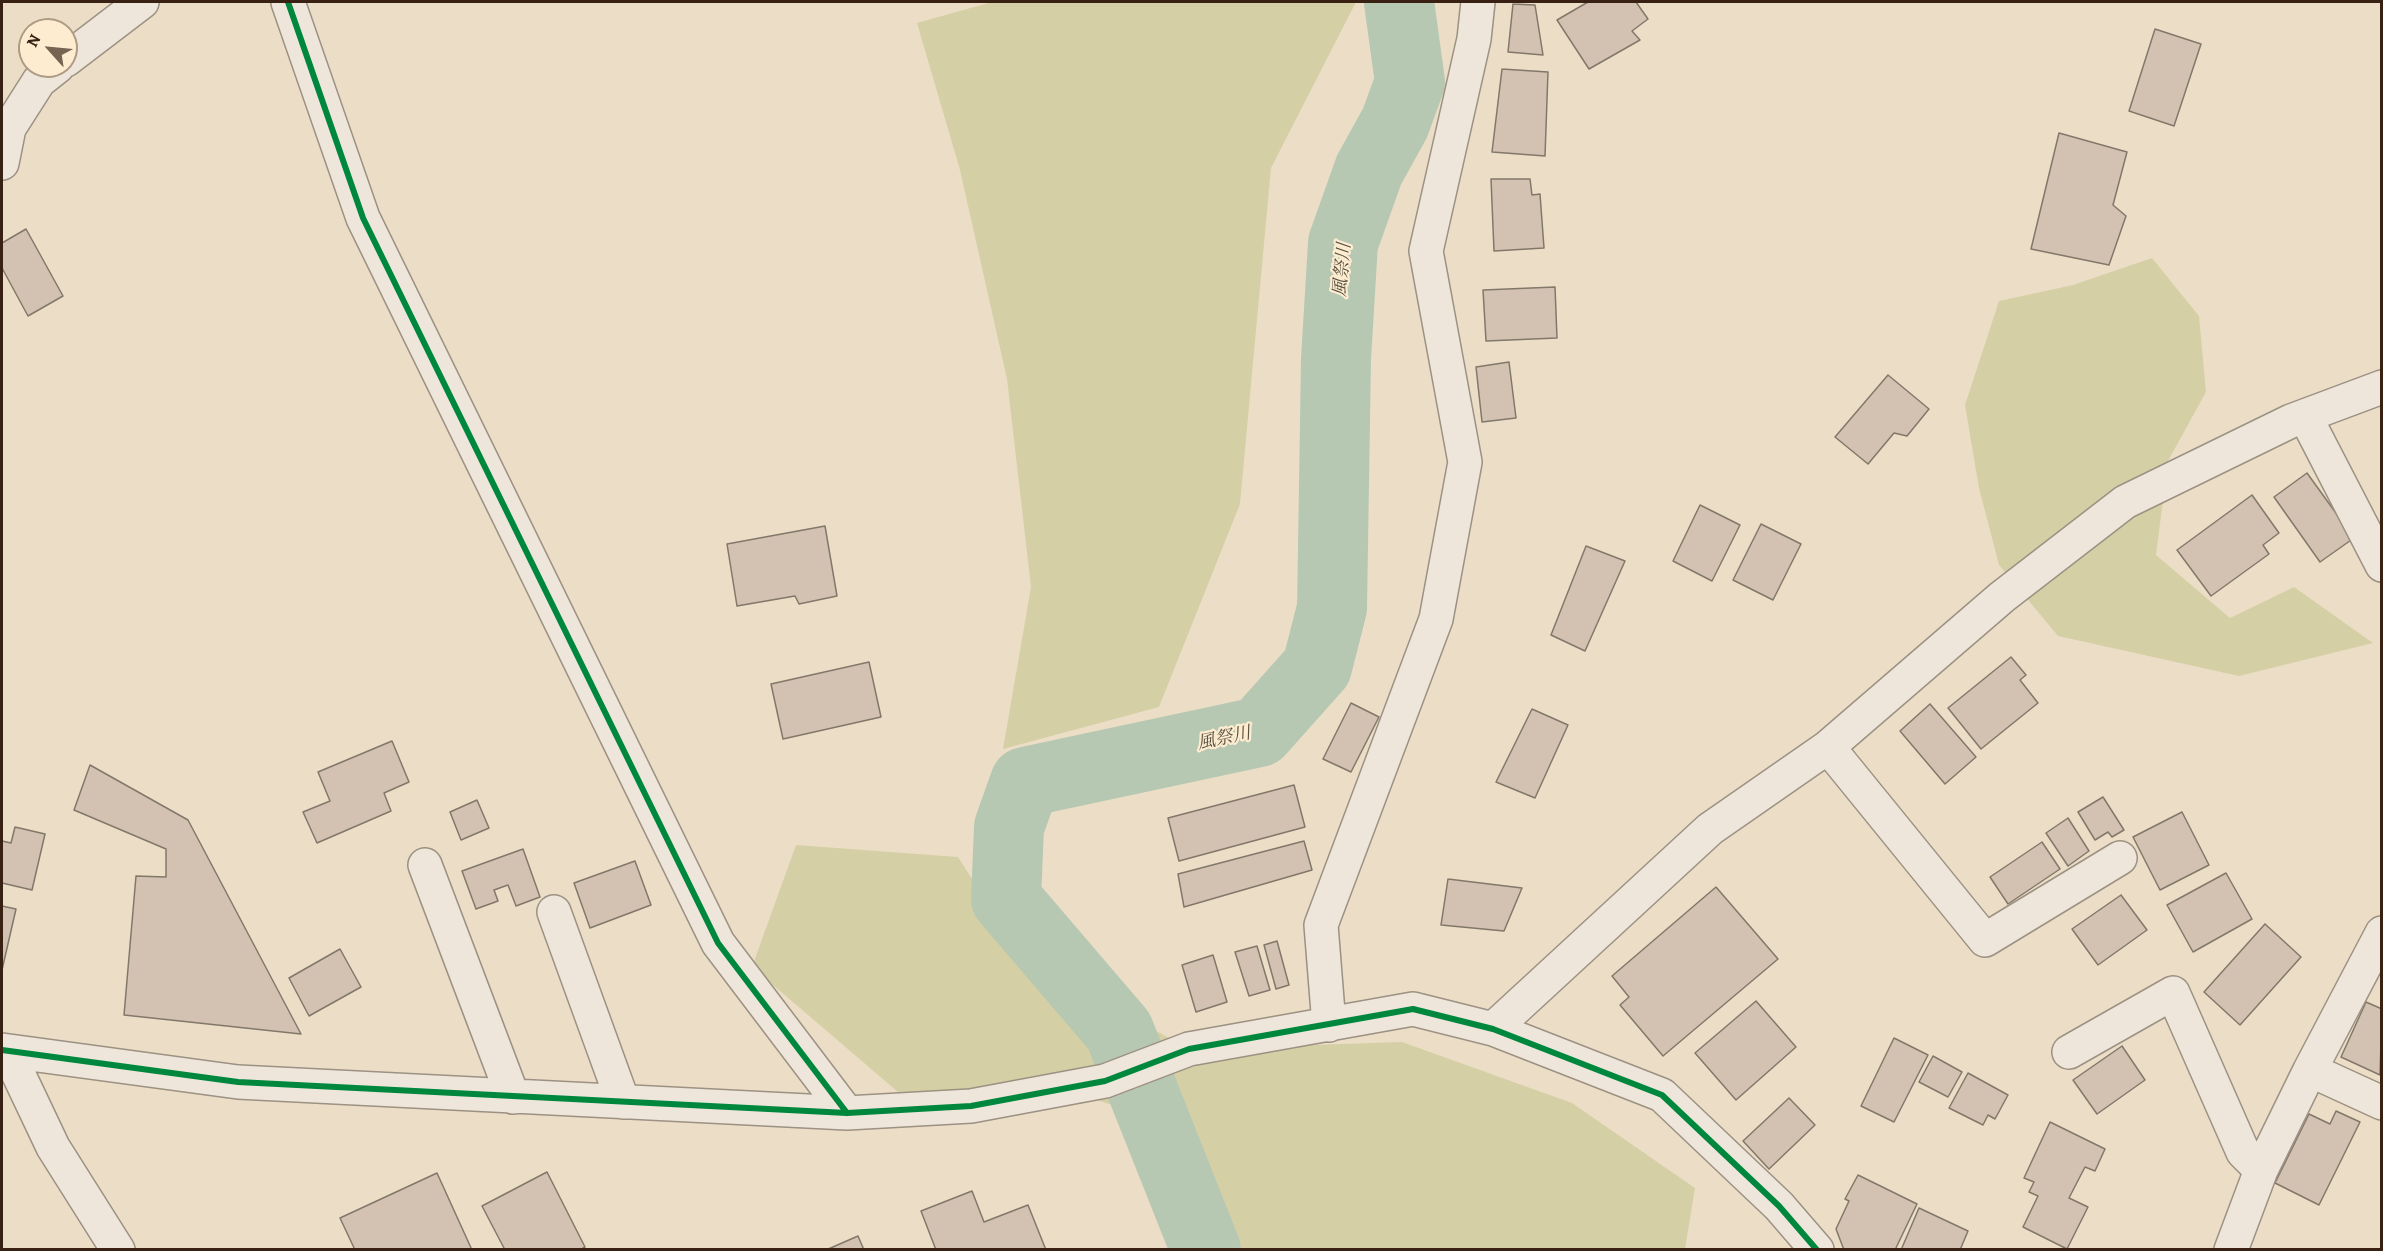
<!DOCTYPE html>
<html>
<head>
<meta charset="utf-8">
<style>
	body { margin:0 }
	#map { position:relative; width:2383px; height:1251px; overflow:hidden; background:#ecdec6; font-family:Alegreya,serif }
	canvas { display:block }
	.frame { position:absolute; inset:0; border:3px solid #382113; pointer-events:none }
	.north { position:absolute; left:18px; top:18px; width:60px; height:60px; box-sizing:border-box; background:#fdecd0; border:2px solid #ae9b84; border-radius:50%; rotate:297deg; font-size:16px; font-weight:700; line-height:24px; text-align:center; color:#382113 }
	.north::after { content:''; display:block; margin:auto; width:21px; height:27px; background:#776352; clip-path:polygon(50% 0,100% 100%,50% 72%,0 100%) }
</style>
</head>
<body>
<div id="map">
<canvas width="2383" height="1251"></canvas>
<div class="frame"></div>
<div class="north">N</div>
</div>
<script>
const ctx = document.querySelector('canvas').getContext('2d');
ctx.lineJoin = 'round';
function paint(path, color) {
  ctx.fillStyle = color;
  ctx.fill(path, 'evenodd');
}
function shape(rows) {
  const path = new Path2D();
  for (const r of rows) {
    path.moveTo(r[0], r[1]);
    for (let i = 2; i < r.length; i += 2) path.lineTo(r[i], r[i + 1]);
  }
  return path;
}
function stroke(path, color, width, dash) {
  ctx.strokeStyle = color;
  ctx.lineWidth = width;
  ctx.lineCap = dash ? 'butt' : 'round';
  ctx.setLineDash(dash || []);
  ctx.stroke(path);
}
function label(font, color, halo, rows, align = 'center') {
  ctx.font = font + ' Alegreya,"Noto Serif JP",serif';
  ctx.lineWidth = 4.5;
  ctx.setLineDash([]);
  ctx.textBaseline = 'middle';
  ctx.strokeStyle = halo;
  ctx.fillStyle = color;
  for (const [text, x, y, turn = 0] of rows) {
    ctx.save();
    ctx.translate(x, y);
    ctx.rotate((+turn || 0) * Math.PI / 180);
    ctx.textAlign = isNaN(turn) ? turn : align;
    if (halo) ctx.strokeText(text, 0, 0);
    ctx.fillText(text, 0, 0);
    ctx.restore();
  }
}
paint(shape([
	[992,2,1356,2,1271,168,1240,504,1159,707,1003,749,1031,587,1007,379,960,170,917,23],
	[2152,258,2199,316,2206,392,2168,461,2156,555,2230,618,2294,587,2373,643,2239,676,2058,636,1999,565,1979,488,1965,405,1999,301,2073,285],
	[796,845,958,857,1021,956,1189,1049,1402,1042,1572,1103,1695,1188,1685,1249,1217,1249,1152,1118,1063,1089,898,1092,752,967]
]), '#d5cfa6');
stroke(shape([
	[1206,1250,1119,1031,1006,899,1009,827,1025,782,1259,732,1317,667,1332,608,1336,359,1343,243,1369,170,1395,123,1410,82,1399,2]
]), '#b7c8b2', 70);
const building = shape([
	[1588,2,1636,2,1648,19,1632,31,1640,40,1589,69,1557,20,1588,2],
	[1513,4,1535,5,1543,55,1508,52,1513,4],
	[2155,29,2201,44,2174,126,2129,111,2155,29],
	[1502,69,1548,72,1545,156,1492,152,1502,69],
	[2059,133,2127,152,2113,205,2126,216,2109,265,2031,249,2059,133],
	[1491,179,1530,179,1532,195,1540,194,1544,248,1494,251,1491,179],
	[26,229,63,296,28,316,2,268,2,243,26,229],
	[1555,287,1557,338,1486,341,1483,290,1555,287],
	[1509,362,1516,418,1482,422,1476,367,1509,362],
	[1888,375,1929,409,1907,436,1894,433,1868,464,1835,437,1888,375],
	[2307,473,2354,538,2320,562,2274,497,2307,473],
	[2252,495,2279,533,2263,545,2269,554,2211,596,2177,550,2252,495],
	[1700,505,1740,525,1712,581,1673,561,1700,505],
	[1761,524,1801,544,1773,600,1733,580,1761,524],
	[825,526,837,596,799,604,795,596,737,606,727,544,825,526],
	[1586,546,1625,561,1585,651,1551,635,1586,546],
	[2011,657,2026,675,2020,680,2038,703,1981,749,1948,708,2011,657],
	[869,662,881,717,783,739,771,684,869,662],
	[1351,703,1379,717,1351,772,1323,759,1351,703],
	[1930,704,1976,757,1945,784,1900,731,1930,704],
	[1532,709,1568,725,1535,798,1496,782,1532,709],
	[392,741,409,782,384,793,391,811,317,843,303,812,330,801,318,772,392,741],
	[90,765,188,820,301,1034,124,1015,136,876,166,877,166,849,74,810,90,765],
	[1294,785,1305,827,1179,861,1168,818,1294,785],
	[2103,797,2124,830,2112,837,2108,832,2095,840,2078,812,2103,797],
	[477,800,489,828,461,840,450,812,477,800],
	[2182,812,2209,865,2160,890,2133,837,2182,812],
	[2068,818,2089,851,2068,866,2046,833,2068,818],
	[15,827,45,834,32,890,2,883,2,841,11,843,15,827],
	[1304,841,1312,870,1184,907,1178,874,1304,841],
	[2042,842,2060,869,2008,904,1990,877,2042,842],
	[523,849,540,897,516,906,508,885,494,890,498,901,476,909,462,871,523,849],
	[635,861,651,905,590,928,574,883,635,861],
	[2226,873,2252,919,2193,952,2167,905,2226,873],
	[1448,879,1522,888,1504,931,1441,925,1448,879],
	[1716,887,1778,959,1663,1056,1620,1005,1629,997,1612,976,1716,887],
	[2121,895,2147,930,2098,965,2072,929,2121,895],
	[2,906,16,909,2,970,2,906],
	[2265,924,2301,957,2240,1025,2204,992,2265,924],
	[1277,941,1289,985,1276,989,1264,945,1277,941],
	[1257,946,1270,990,1249,996,1235,952,1257,946],
	[340,949,361,987,309,1016,289,978,340,949],
	[1213,955,1227,1002,1196,1012,1182,965,1213,955],
	[1756,1001,1796,1047,1736,1100,1695,1053,1756,1001],
	[2366,1002,2382,1009,2380,1075,2341,1057,2366,1002],
	[1894,1038,1928,1055,1894,1122,1861,1106,1894,1038],
	[2122,1046,2145,1080,2097,1114,2073,1080,2122,1046],
	[1933,1056,1962,1072,1948,1097,1919,1082,1933,1056],
	[1968,1073,2008,1095,1995,1119,1988,1115,1983,1125,1949,1108,1968,1073],
	[1789,1098,1815,1125,1769,1169,1743,1141,1789,1098],
	[2336,1111,2360,1122,2319,1205,2275,1183,2309,1114,2330,1124,2336,1111],
	[2050,1122,2105,1149,2095,1171,2085,1167,2069,1198,2088,1207,2067,1249,2023,1227,2038,1196,2029,1192,2034,1182,2024,1178,2050,1122],
	[547,1172,585,1247,580,1250,505,1250,482,1206,547,1172],
	[437,1173,472,1250,355,1250,340,1218,437,1173],
	[1858,1175,1917,1204,1895,1250,1844,1250,1836,1229,1849,1201,1845,1199,1858,1175],
	[972,1191,984,1222,1028,1205,1046,1250,936,1250,921,1211,972,1191],
	[1919,1208,1968,1231,1960,1250,1901,1250,1919,1208],
	[858,1236,864,1250,826,1250,858,1236]
]);
paint(building, '#d3c1b1');
stroke(building, '#82786a', 1.5);
const minor = shape([
	[288,2,363,218,718,943,847,1113],
	[66,60,142,2],
	[2,163,9,128,39,81,58,66],
	[2305,416,2382,565],
	[1828,747,1985,940,2120,858],
	[425,865,513,1097],
	[554,912,623,1102],
	[1329,1025,1321,925,1436,619,1465,462,1426,251,1474,39,1478,2],
	[1493,1029,1710,829,1828,747,2002,597,2125,502,2291,421,2382,387],
	[2,1050,238,1082,847,1113,971,1106,1105,1081,1189,1049,1413,1009,1493,1029,1662,1095,1779,1206,1817,1250],
	[8,1052,53,1147,118,1250],
	[2069,1052,2173,993,2243,1152,2261,1170],
	[2310,1070,2382,1103],
	[2231,1250,2261,1170,2310,1070,2382,933]
]);
stroke(minor, '#9c9182', 36);
stroke(minor, '#eee6db', 33);
stroke(shape([
	[288,2,363,218,718,943,847,1113],
	[2,1050,238,1082,847,1113,971,1106,1105,1081,1189,1049,1413,1009,1493,1029,1662,1095,1779,1206,1817,1250]
]), '#00873e', 6);
label('italic 18px', '#575040', '#fdecd0', [
	["風祭川",1343,270,-85],
	["風祭川",1224,739,-12]
]);
</script>
</body>
</html>
